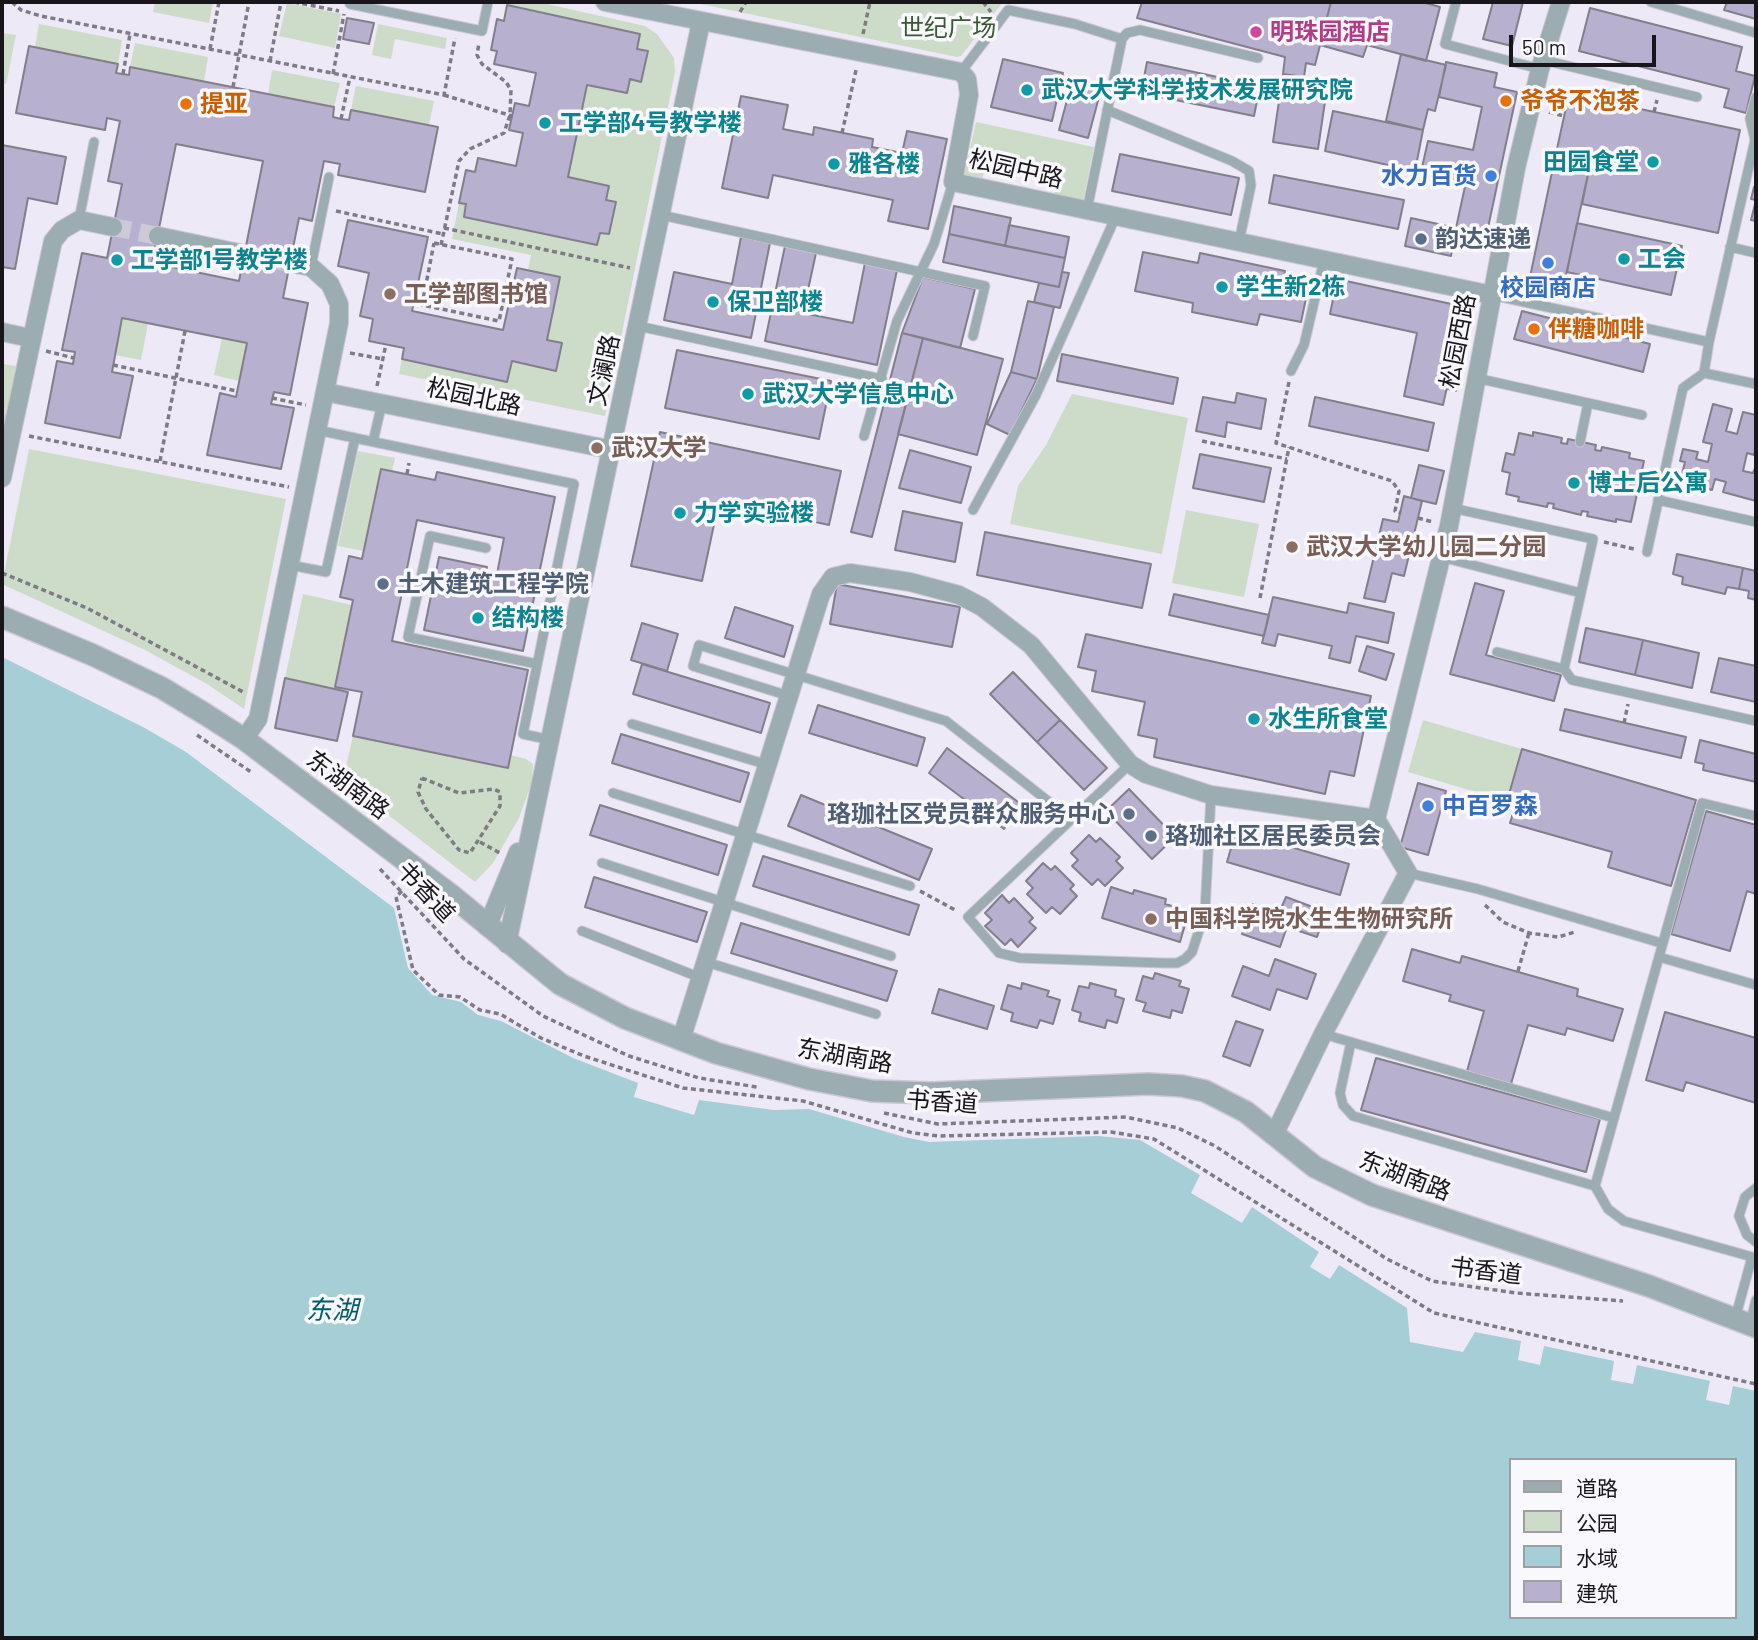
<!DOCTYPE html>
<html>
<head>
<meta charset="utf-8">
<style>
	body { margin:0 }
	#map { position:relative; width:1758px; height:1640px; overflow:hidden; background:#ede9f7; font-family:Barlow,"Noto Sans SC",sans-serif }
	canvas { display:block }
	.frame { position:absolute; inset:0; border:4px solid #18161b; pointer-events:none }
	.legend { position:absolute; left:1509px; top:1458px; width:228px; height:161px; box-sizing:border-box; background:#f9f8fd; border:2px solid #9f9ea3; margin:0; padding:9px 12px; list-style:none; font-size:21px; color:#18161b }
	.legend li { display:flex; align-items:center; gap:14px; height:35px }
	.legend b { width:35px; border:2px solid #9f9ea3 }
	.scale { position:absolute; left:1509px; top:35px; width:147px; height:32px; box-sizing:border-box; border:4px solid #18161b; border-top:0; padding-left:9px; font-size:21px; line-height:24px; white-space:nowrap; color:#18161b; -webkit-text-stroke:5px #f9f8fd; paint-order:stroke }
</style>
</head>
<body>
<div id="map">
<canvas width="1758" height="1640"></canvas>
<div class="frame"></div>
<ul class="legend">
<li><b style="height:9px;background:#9cadb1"></b>道路</li>
<li><b style="height:19px;background:#ccdcc9"></b>公园</li>
<li><b style="height:19px;background:#a5ced6"></b>水域</li>
<li><b style="height:19px;background:#b8b0cf"></b>建筑</li>
</ul>
<div class="scale">50 m</div>
</div>
<script>
const ctx = document.querySelector('canvas').getContext('2d');
ctx.lineJoin = 'round';
function paint(path, color) {
  ctx.fillStyle = color;
  ctx.fill(path, 'evenodd');
}
function shape(rows) {
  const path = new Path2D();
  for (const r of rows) {
    path.moveTo(r[0], r[1]);
    for (let i = 2; i < r.length; i += 2) path.lineTo(r[i], r[i + 1]);
  }
  return path;
}
function stroke(path, color, width, dash) {
  ctx.strokeStyle = color;
  ctx.lineWidth = width;
  ctx.lineCap = dash ? 'butt' : 'round';
  ctx.setLineDash(dash || []);
  ctx.stroke(path);
}
function label(font, color, halo, rows, align = 'center') {
  ctx.font = font + ' Barlow,"Noto Sans SC",sans-serif';
  ctx.lineWidth = 7;
  ctx.setLineDash([]);
  ctx.textBaseline = 'middle';
  ctx.strokeStyle = halo;
  ctx.fillStyle = color;
  for (const [text, x, y, turn = 0] of rows) {
    ctx.save();
    ctx.translate(x, y);
    ctx.rotate((+turn || 0) * Math.PI / 180);
    ctx.textAlign = isNaN(turn) ? turn : align;
    if (halo) ctx.strokeText(text, 0, 0);
    ctx.fillText(text, 0, 0);
    ctx.restore();
  }
}
paint(shape([
	[155,2,213,2,209,23,153,12],
	[508,2,538,2,645,26,657,34,674,58,675,72,605,416,399,374,402,359,507,382,512,361,555,371,547,340,560,277,528,270,531,255,452,239,459,203,466,204,464,217,597,245,600,233,609,234,616,202,606,200,609,186,568,177,587,85,630,79,641,82,648,52,637,49,640,34,507,5],
	[691,2,1003,2,961,56,957,57],
	[287,3,341,14,335,48,279,36],
	[39,24,122,40,118,64,35,47],
	[378,24,447,38,445,49,395,39,391,59,372,55],
	[2,33,16,35,6,84,2,83],
	[135,43,208,57,204,81,130,67],
	[272,70,340,83,334,107,268,94],
	[356,86,434,101,429,125,351,110],
	[976,122,1094,147,1083,201,1054,195,1057,180,986,165,982,180,964,176],
	[122,318,148,324,141,360,115,355],
	[222,338,247,343,239,381,214,375],
	[4,364,16,366,2,440,2,375],
	[1072,394,1188,418,1162,554,1010,524,1018,486,1046,445],
	[29,449,286,499,244,709,207,684,145,650,2,584],
	[358,451,395,458,392,471,381,469,364,551,338,546],
	[1186,510,1259,524,1244,597,1172,583],
	[303,594,352,605,334,689,285,678],
	[1423,720,1522,749,1507,801,1408,772],
	[353,736,510,755,526,759,533,764,532,782,519,818,493,863,475,882,343,780]
]), '#ccdcc9');
paint(shape([
	[2,657,143,727,186,752,394,908,408,968,432,995,461,1002,478,1015,501,1021,573,1058,638,1083,634,1097,694,1115,699,1100,774,1110,809,1109,904,1137,929,1142,1098,1136,1140,1140,1200,1175,1191,1193,1242,1223,1252,1207,1319,1252,1310,1267,1330,1279,1339,1265,1407,1308,1410,1342,1463,1352,1475,1332,1521,1341,1518,1360,1540,1365,1544,1346,1614,1361,1611,1380,1633,1384,1637,1365,1710,1381,1706,1400,1729,1405,1733,1386,1756,1391,1756,1638,2,1638],
	[1511,1460,1735,1460,1735,1617,1511,1617]
]), '#a5ced6');
const building = shape([
	[1142,2,1331,2,1315,65,1306,63,1304,77,1283,74,1285,57,1137,18,1142,2],
	[1331,2,1422,2,1440,7,1426,61,1367,45,1363,57,1320,45,1331,2],
	[1493,2,1523,2,1512,46,1483,39,1493,2],
	[1727,2,1756,2,1756,19,1724,10,1727,2],
	[507,5,640,34,637,49,648,51,641,82,630,79,627,93,587,85,568,177,609,186,606,200,616,202,609,234,600,233,597,245,464,217,466,204,459,203,466,170,475,172,478,158,516,166,523,133,509,130,512,116,515,103,529,106,536,73,494,64,497,51,491,50,497,19,504,21,507,5],
	[1590,8,1742,47,1736,71,1755,76,1746,113,1724,107,1729,89,1579,51,1590,8],
	[347,18,374,23,369,44,343,39,347,18],
	[29,46,118,64,116,73,129,75,130,67,334,107,333,117,341,119,349,120,351,110,438,127,425,192,338,175,340,164,324,161,312,221,299,218,283,298,308,303,290,395,274,392,271,404,294,408,281,469,207,455,220,393,236,397,247,343,122,318,112,372,133,376,120,438,45,423,57,361,73,364,75,352,62,350,82,253,107,258,122,184,108,181,120,121,107,118,105,130,16,113,29,46],
	[176,144,263,161,239,281,152,263,176,144],
	[1401,54,1446,65,1435,111,1428,109,1423,130,1386,121,1401,54],
	[1003,59,1063,73,1052,121,991,107,1003,59],
	[1147,62,1260,86,1254,116,1141,93,1147,62],
	[1446,62,1497,73,1494,87,1517,92,1483,251,1453,245,1451,256,1405,246,1411,218,1456,228,1466,182,1421,172,1428,141,1473,150,1482,107,1439,97,1446,62],
	[1283,74,1328,81,1318,149,1273,142,1283,74],
	[1073,78,1102,86,1088,138,1059,130,1073,78],
	[1569,94,1740,130,1718,233,1582,204,1590,165,1555,158,1569,94],
	[741,96,788,105,783,129,813,135,814,127,873,139,872,147,902,153,907,131,947,139,928,229,888,221,893,200,773,175,768,198,722,188,741,96],
	[1333,111,1423,130,1415,171,1325,151,1333,111],
	[2,145,66,157,57,204,28,198,15,269,2,267,2,145],
	[1120,154,1239,178,1231,215,1112,191,1120,154],
	[1555,158,1590,165,1564,284,1530,277,1555,158],
	[1274,175,1404,200,1398,229,1269,203,1274,175],
	[1754,187,1756,187,1756,221,1751,220,1756,200,1751,199,1754,187],
	[954,206,1011,218,1005,246,949,234,954,206],
	[348,220,428,237,412,311,503,330,517,268,560,277,547,340,562,343,556,371,512,361,507,382,402,359,404,348,369,341,373,319,360,316,369,273,338,266,348,220],
	[1577,223,1682,246,1671,295,1567,272,1577,223],
	[1009,225,1069,237,1065,258,1005,246,1009,225],
	[949,234,1065,258,1059,287,943,262,949,234],
	[741,237,770,243,751,338,664,320,674,272,732,284,741,237],
	[785,246,816,253,803,313,853,323,865,263,897,270,877,365,765,341,785,246],
	[1143,252,1198,263,1200,253,1285,271,1283,279,1309,284,1301,322,1260,314,1257,325,1192,312,1193,303,1135,291,1143,252],
	[1062,272,1069,273,1060,308,1034,302,1039,283,1059,287,1062,272],
	[923,277,975,289,960,348,902,333,923,277],
	[1337,279,1465,307,1443,405,1404,396,1417,333,1330,314,1337,279],
	[1028,301,1054,307,1037,379,1011,372,1028,301],
	[1522,311,1650,344,1643,372,1514,339,1522,311],
	[902,333,923,338,872,537,851,532,902,333],
	[923,338,1003,359,977,455,898,434,923,338],
	[677,350,831,381,819,439,665,408,677,350],
	[1062,354,1178,378,1173,404,1057,381,1062,354],
	[1011,372,1037,379,1010,435,987,424,1011,372],
	[1237,393,1266,399,1261,429,1227,422,1225,437,1196,431,1203,397,1235,403,1237,393],
	[1315,397,1434,423,1428,451,1309,426,1315,397],
	[1713,404,1732,409,1726,431,1737,434,1743,412,1756,415,1756,445,1754,455,1747,453,1743,471,1753,473,1756,466,1756,501,1723,492,1726,482,1715,479,1712,490,1680,482,1685,462,1680,461,1683,449,1698,452,1696,459,1708,462,1712,444,1703,442,1713,404],
	[660,432,841,471,829,525,719,501,702,581,631,566,660,432],
	[1533,432,1562,438,1561,443,1567,444,1568,439,1596,445,1595,450,1601,451,1602,447,1630,453,1629,458,1644,461,1631,522,1616,519,1616,522,1587,516,1588,512,1582,511,1581,515,1553,508,1554,504,1548,503,1547,507,1518,501,1519,497,1506,494,1510,473,1502,471,1506,453,1514,455,1519,433,1533,436,1533,432],
	[910,450,971,467,961,503,899,488,910,450],
	[1200,454,1271,468,1264,502,1193,488,1200,454],
	[1419,465,1444,471,1436,504,1411,498,1419,465],
	[381,469,435,480,437,472,555,497,523,651,424,630,439,557,487,567,485,577,496,579,504,538,417,520,392,641,528,670,508,768,353,736,362,692,335,687,353,600,340,597,349,556,362,559,381,469],
	[1404,496,1422,501,1404,576,1392,573,1385,602,1364,598,1383,519,1398,522,1404,496],
	[903,511,962,523,955,562,895,550,903,511],
	[985,532,1151,564,1142,608,977,575,985,532],
	[1677,554,1743,568,1739,589,1727,587,1725,594,1682,584,1683,577,1673,574,1677,554],
	[1743,568,1756,571,1756,600,1748,598,1749,591,1739,589,1743,568],
	[1475,583,1504,591,1486,655,1561,675,1554,701,1450,674,1475,583],
	[837,584,960,607,952,647,830,624,837,584],
	[1174,594,1269,615,1264,636,1169,615,1174,594],
	[1273,597,1347,613,1349,603,1394,613,1388,643,1356,636,1350,663,1329,658,1332,646,1278,634,1275,646,1262,643,1273,597],
	[735,607,793,626,784,657,725,638,735,607],
	[642,623,678,634,667,671,631,660,642,623],
	[1586,628,1643,640,1635,675,1579,662,1586,628],
	[1086,634,1371,696,1354,776,1330,771,1325,794,1154,757,1157,739,1138,735,1145,702,1092,691,1096,671,1078,667,1086,634],
	[1643,640,1699,653,1692,688,1635,675,1643,640],
	[1367,646,1394,654,1386,680,1359,671,1367,646],
	[1719,658,1756,666,1756,702,1711,692,1719,658],
	[642,664,770,703,761,733,633,694,642,664],
	[1013,672,1060,720,1037,742,990,694,1013,672],
	[285,678,348,692,337,741,275,728,285,678],
	[818,705,925,738,917,766,809,733,818,705],
	[1565,709,1686,737,1681,758,1560,730,1565,709],
	[1060,720,1107,768,1084,790,1037,742,1060,720],
	[621,734,749,773,740,802,612,763,621,734],
	[1700,740,1756,754,1756,782,1703,770,1704,764,1695,762,1700,740],
	[947,748,1022,805,1004,829,929,773,947,748],
	[1522,749,1696,800,1671,886,1608,867,1612,852,1510,823,1516,804,1507,801,1522,749],
	[1418,783,1446,791,1428,855,1400,847,1418,783],
	[1129,789,1175,837,1152,859,1106,811,1129,789],
	[801,795,932,849,919,880,788,826,801,795],
	[600,805,727,845,718,875,590,835,600,805],
	[1706,811,1756,825,1756,894,1747,891,1730,951,1671,934,1706,811],
	[1236,831,1349,864,1340,895,1227,862,1236,831],
	[1089,835,1096,842,1100,838,1120,857,1116,861,1123,868,1105,886,1098,879,1092,885,1072,866,1078,860,1071,853,1089,835],
	[763,856,919,905,909,935,753,886,763,856],
	[1043,863,1051,870,1055,866,1074,885,1070,889,1077,896,1060,914,1052,907,1046,913,1027,894,1033,888,1026,881,1043,863],
	[594,877,707,912,697,942,585,907,594,877],
	[1111,887,1133,894,1134,890,1166,899,1165,904,1189,911,1180,942,1102,918,1111,887],
	[1002,895,1009,903,1014,898,1033,918,1029,922,1036,928,1018,947,1011,939,1005,945,985,926,992,920,985,913,1002,895],
	[1286,897,1326,912,1317,937,1287,927,1280,947,1242,934,1253,904,1279,913,1286,897],
	[741,923,897,971,887,1001,731,953,741,923],
	[1412,949,1460,963,1462,956,1578,989,1577,996,1623,1009,1613,1041,1567,1028,1565,1035,1528,1025,1511,1084,1467,1071,1484,1011,1449,1001,1451,995,1403,981,1412,949],
	[1275,959,1316,974,1307,999,1277,989,1270,1010,1232,996,1243,966,1269,976,1275,959],
	[1155,973,1181,981,1179,986,1189,989,1182,1013,1172,1010,1170,1018,1143,1011,1146,1003,1136,1000,1143,976,1153,979,1155,973],
	[1022,983,1049,991,1047,996,1060,1000,1053,1024,1040,1020,1037,1028,1011,1021,1013,1013,1001,1009,1008,985,1021,989,1022,983],
	[1090,983,1116,990,1115,996,1124,999,1117,1023,1107,1020,1105,1028,1079,1021,1081,1013,1072,1010,1079,986,1089,988,1090,983],
	[939,989,994,1006,987,1029,932,1013,939,989],
	[1665,1012,1756,1038,1756,1103,1686,1082,1683,1091,1646,1080,1665,1012],
	[1236,1021,1263,1030,1250,1066,1223,1056,1236,1021],
	[1376,1058,1600,1119,1586,1172,1361,1110,1376,1058]
]);
paint(building, '#b8b0cf');
stroke(building, '#827f8b', 2);
stroke(shape([
	[113,227,158,236],
	[244,254,290,263]
]), '#cdc9d6', 18, [18, 9]);
const service = shape([
	[1456,2,1445,44,1540,69],
	[1651,2,1756,33],
	[350,4,482,31,488,2],
	[1543,60,1697,97],
	[961,72,1008,10,1075,24,1122,39],
	[1107,110,1232,161,1249,171,1251,185,1239,242],
	[1087,210,1122,39,1127,33,1140,30,1258,58],
	[661,215,985,286,973,336],
	[79,220,94,142],
	[1730,247,1756,253],
	[311,267,329,177],
	[1492,295,1709,342,1704,373,1683,388,1647,552],
	[638,326,882,379],
	[1709,342,1755,140,1750,119,1756,97],
	[1291,371,1304,345,1324,260],
	[1704,373,1756,384],
	[1476,378,1642,415],
	[317,430,574,484,523,734,551,740],
	[864,436,897,321,934,244,953,182],
	[373,442,382,403],
	[1580,442,1588,403],
	[1658,500,1756,522],
	[1452,508,1593,539,1564,669],
	[973,510,1036,395,1116,216],
	[486,548,430,536,408,637,537,664],
	[1441,557,1581,593],
	[290,565,326,572,355,438],
	[1497,652,1564,669,1572,680,1756,721],
	[789,696,693,666,699,645,946,721,1048,801],
	[632,724,768,765],
	[1130,764,968,917,999,953,1020,958,1163,963,1177,963,1185,959,1192,952,1205,912,1211,795],
	[613,793,910,886],
	[1756,816,1702,803,1595,1186,1608,1209,1624,1221,1756,1258],
	[602,863,891,956],
	[1408,873,1478,889,1661,943],
	[582,931,701,978],
	[1659,957,1756,985],
	[706,962,876,1014],
	[1323,1034,1614,1118],
	[1351,1042,1340,1093,1343,1105,1353,1116,1595,1186],
	[1756,1188,1745,1197,1739,1216,1747,1235,1756,1242],
	[1735,1319,1752,1257],
	[1750,1324,1756,1300]
]);
const minor = shape([
	[605,2,961,72,967,79,969,95,953,182,1492,295],
	[158,236,244,254],
	[2,332,30,338],
	[325,392,613,450],
	[2,478,53,241,62,230,79,220,113,227],
	[244,739,258,719,339,323,339,304,330,284,311,267,290,263],
	[487,927,518,852],
	[507,944,701,22],
	[681,1040,821,594,833,577,850,573,910,582,959,595,982,607,1031,645,1130,764,1146,774,1211,795,1376,819],
	[1274,1135,1323,1034,1408,873,1376,819,1449,526,1516,168,1540,69,1561,2]
]);
const tertiary = shape([
	[2,617,93,655,162,688,205,714,244,739,451,895,560,984,625,1018,716,1053,809,1079,872,1091,932,1093,1148,1084,1182,1086,1205,1091,1246,1112,1315,1167,1372,1195,1649,1286,1756,1327]
]);
stroke(service, '#cbc7d4', 11);
stroke(minor, '#cbc7d4', 20);
stroke(tertiary, '#cbc7d4', 24);
stroke(shape([
	[12,2,21,10,41,16,444,95,455,38],
	[294,2,339,11],
	[983,2,991,12],
	[740,12,746,2],
	[863,34,870,2],
	[210,49,219,2],
	[270,61,281,2],
	[123,74,130,34],
	[333,74,344,14],
	[233,87,249,2],
	[444,95,512,116],
	[1549,112,1564,116],
	[1654,112,1657,100],
	[341,119,350,77],
	[842,133,856,70],
	[336,211,443,234],
	[444,228,630,268],
	[434,243,512,259,499,321,422,305,434,243],
	[441,245,459,161,470,149,504,133,510,115,511,90,506,82,482,64,477,55,479,43],
	[46,351,74,358],
	[350,353,383,359],
	[113,365,237,391],
	[1289,382,1276,443,1392,481,1399,491,1395,511,1401,513],
	[377,386,386,344],
	[1447,388,1457,390],
	[272,398,306,405],
	[29,436,289,487],
	[1202,441,1287,459],
	[160,461,185,331],
	[407,474,409,463],
	[1418,518,1433,522],
	[1604,542,1634,549],
	[2,573,87,608,245,693],
	[1260,598,1289,447],
	[1624,723,1628,704],
	[197,735,251,772],
	[422,778,459,793,494,789,500,792,500,806,470,853,459,850,426,809,418,792,422,778],
	[480,842,500,853],
	[380,869,464,959,543,1016,629,1056,699,1078,757,1087],
	[402,891,396,897,413,970,439,995,460,997,480,1010,500,1014,541,1038,584,1056,683,1088,803,1101,913,1133,939,1136,1111,1132,1154,1139,1434,1313,1756,1384],
	[920,891,957,911],
	[1485,905,1503,922,1529,933,1558,937,1575,932],
	[1518,971,1529,933],
	[884,1113,938,1124,1126,1117,1178,1128,1215,1146,1387,1259,1432,1281,1516,1293,1623,1301]
]), '#7e7b85', 3.5, [5, 3.5]);
stroke(service, '#9cadb1', 9);
stroke(minor, '#9cadb1', 18);
stroke(tertiary, '#9cadb1', 21);
for (const [x, y, r, color] of [
	[1256,32,7,"#d1479c"],
	[1027,90,7,"#0f9aa8"],
	[1506,101,7,"#e8710a"],
	[186,104,7,"#e8710a"],
	[545,123,7,"#0f9aa8"],
	[1653,162,7,"#0f9aa8"],
	[834,164,7,"#0f9aa8"],
	[1491,176,7,"#3f7fe0"],
	[1421,239,7,"#5c6f8a"],
	[1624,259,7,"#0f9aa8"],
	[117,260,7,"#0f9aa8"],
	[1548,263,7,"#3f7fe0"],
	[1222,287,7,"#0f9aa8"],
	[390,294,7,"#8d6e63"],
	[713,302,7,"#0f9aa8"],
	[1534,329,7,"#e8710a"],
	[748,394,7,"#0f9aa8"],
	[597,448,7,"#8d6e63"],
	[1574,483,7,"#0f9aa8"],
	[680,513,7,"#0f9aa8"],
	[1292,547,7,"#8d6e63"],
	[383,584,7,"#5c6f8a"],
	[478,618,7,"#0f9aa8"],
	[1254,719,7,"#0f9aa8"],
	[1428,806,7,"#3f7fe0"],
	[1129,814,7,"#5c6f8a"],
	[1151,836,7,"#5c6f8a"],
	[1151,919,7,"#8d6e63"]
]) {
  const dot = new Path2D();
  dot.arc(x, y, r, 0, 2 * Math.PI);
  ctx.fillStyle = color;
  ctx.fill(dot);
  stroke(dot, '#f9f8fd', 2.5);
}
label('24px', '#365931', '#f9f8fd', [
	["世纪广场",948,28]
]);
label('bold 24px', '#b23c85', '#f9f8fd', [
	["明珠园酒店",1270,32]
], 'left');
label('bold 24px', '#0d838f', '#f9f8fd', [
	["武汉大学科学技术发展研究院",1041,90],
	["工学部4号教学楼",559,123],
	["田园食堂",1639,162,"right"],
	["雅各楼",848,164],
	["工会",1638,259],
	["工学部1号教学楼",131,260],
	["学生新2栋",1236,287],
	["保卫部楼",727,302],
	["武汉大学信息中心",762,394],
	["博士后公寓",1588,483],
	["力学实验楼",694,513],
	["结构楼",492,618],
	["水生所食堂",1268,719]
], 'left');
label('bold 24px', '#c56008', '#f9f8fd', [
	["爷爷不泡茶",1520,101],
	["提亚",200,104],
	["伴糖咖啡",1548,329]
], 'left');
label('24px', '#18161b', '#f9f8fd', [
	["松园中路",1016,169,13],
	["松园西路",1458,341,-79],
	["文澜路",604,370,-78],
	["松园北路",474,397,12],
	["东湖南路",348,785,37],
	["书香道",426,892,47],
	["东湖南路",845,1056,10],
	["书香道",942,1102,4],
	["东湖南路",1405,1176,21],
	["书香道",1486,1271,7]
]);
label('bold 24px', '#366cbe', '#f9f8fd', [
	["水力百货",1477,176],
	["校园商店",1548,288,"center"],
	["中百罗森",1442,806,"left"]
], 'right');
label('bold 24px', '#4e5e75', '#f9f8fd', [
	["韵达速递",1435,239],
	["土木建筑工程学院",397,584],
	["珞珈社区党员群众服务中心",1115,814,"right"],
	["珞珈社区居民委员会",1165,836]
], 'left');
label('bold 24px', '#785e54', '#f9f8fd', [
	["工学部图书馆",404,294],
	["武汉大学",611,448],
	["武汉大学幼儿园二分园",1306,547],
	["中国科学院水生生物研究所",1165,919]
], 'left');
label('italic 26px', '#025b68', '#f9f8fd', [
	["东湖",332,1310]
]);
</script>
</body>
</html>
